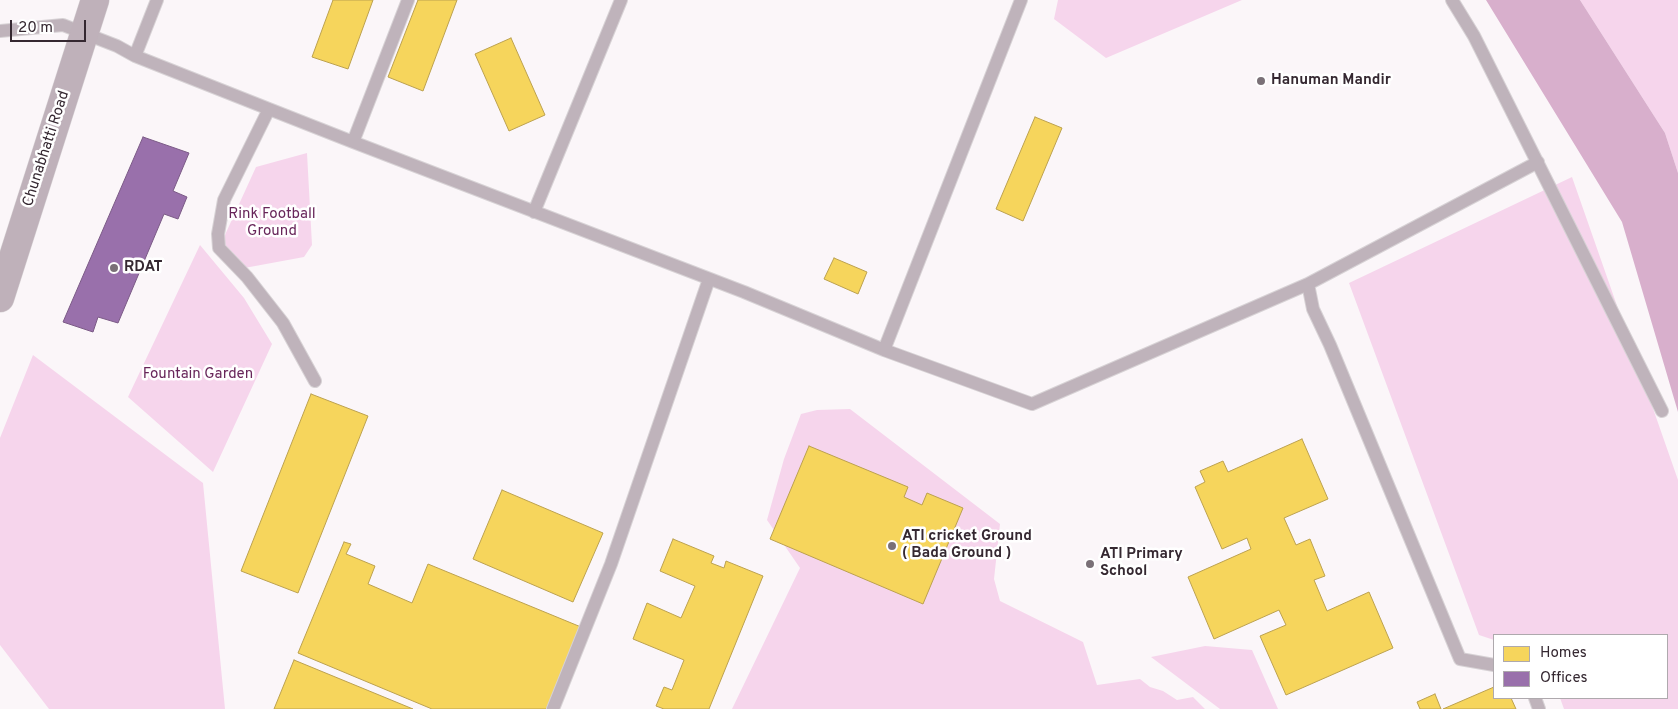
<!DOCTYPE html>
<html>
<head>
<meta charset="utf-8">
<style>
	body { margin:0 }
	#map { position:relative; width:1678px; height:709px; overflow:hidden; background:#fbf6f9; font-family:Overpass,sans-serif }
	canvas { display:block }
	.legend { position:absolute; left:1493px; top:634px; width:175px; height:65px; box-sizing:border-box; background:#fff; border:1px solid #aea9ad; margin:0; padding:6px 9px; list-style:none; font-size:15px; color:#352831 }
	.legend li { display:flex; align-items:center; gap:10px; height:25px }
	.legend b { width:25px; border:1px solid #aea9ad }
	.scale { position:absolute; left:10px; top:20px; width:76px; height:22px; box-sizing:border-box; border:2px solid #352831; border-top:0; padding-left:6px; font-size:15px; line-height:18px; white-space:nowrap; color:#352831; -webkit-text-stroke:4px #fff; paint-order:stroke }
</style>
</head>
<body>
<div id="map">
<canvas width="1678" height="709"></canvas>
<ul class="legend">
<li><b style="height:14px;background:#f6d55c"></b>Homes</li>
<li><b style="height:14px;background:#9970ab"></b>Offices</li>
</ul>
<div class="scale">20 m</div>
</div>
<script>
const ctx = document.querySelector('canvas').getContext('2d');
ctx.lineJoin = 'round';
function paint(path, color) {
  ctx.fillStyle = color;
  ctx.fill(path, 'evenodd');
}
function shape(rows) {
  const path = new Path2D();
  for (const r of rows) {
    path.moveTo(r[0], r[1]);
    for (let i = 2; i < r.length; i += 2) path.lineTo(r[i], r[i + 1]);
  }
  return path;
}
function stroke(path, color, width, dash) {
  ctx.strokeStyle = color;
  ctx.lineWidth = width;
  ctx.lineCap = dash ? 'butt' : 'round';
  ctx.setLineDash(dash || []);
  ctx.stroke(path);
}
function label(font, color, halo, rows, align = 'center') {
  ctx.font = font + ' Overpass,sans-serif';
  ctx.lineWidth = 5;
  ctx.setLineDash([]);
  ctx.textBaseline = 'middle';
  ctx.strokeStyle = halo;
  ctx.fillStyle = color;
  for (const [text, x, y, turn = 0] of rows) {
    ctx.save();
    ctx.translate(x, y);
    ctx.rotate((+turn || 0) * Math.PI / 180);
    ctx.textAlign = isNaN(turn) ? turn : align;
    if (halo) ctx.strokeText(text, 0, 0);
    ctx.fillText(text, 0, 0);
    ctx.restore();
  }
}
paint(shape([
	[1058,0,1242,0,1106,58,1054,19],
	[1580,0,1678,0,1678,173,1665,133],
	[307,153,312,245,304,257,239,269,219,248,256,167],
	[1572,177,1678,480,1678,709,1564,709,1560,698,1667,698,1667,635,1494,635,1494,640,1479,635,1349,283],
	[200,245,244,298,272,344,213,472,128,397],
	[33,355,203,483,225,709,49,709,0,645,0,438],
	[850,409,1000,524,994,579,1000,601,1083,642,1097,685,1140,679,1150,687,1163,691,1177,700,1193,697,1205,709,732,709,800,568,767,520,784,459,801,414,817,410],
	[1205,646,1252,650,1278,709,1220,709,1151,657]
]), '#f6d5ec');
paint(shape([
	[1486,0,1580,0,1665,133,1678,173,1678,412,1622,222]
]), '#d8afcc');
const homes = shape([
	[333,0,373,0,348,69,312,57,333,0],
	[418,0,457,0,423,91,388,77,418,0],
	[511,38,545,115,509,131,475,54,511,38],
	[1035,117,1062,128,1023,221,996,209,1035,117],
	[834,258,867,272,858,294,824,279,834,258],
	[311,394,368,416,298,593,241,571,311,394],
	[1302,439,1328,499,1284,518,1296,545,1310,539,1325,576,1314,580,1327,611,1369,592,1393,648,1286,695,1260,636,1286,625,1279,610,1214,639,1188,577,1251,549,1247,538,1222,549,1195,487,1205,482,1200,471,1223,461,1228,472,1302,439],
	[809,446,908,487,904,497,922,505,927,493,963,508,923,604,770,539,809,446],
	[502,490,603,533,573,602,473,559,502,490],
	[673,539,714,556,711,563,724,568,726,561,763,576,709,709,664,709,656,706,664,687,672,690,684,660,633,639,647,603,681,618,695,586,660,571,673,539],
	[344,542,351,544,346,554,375,566,368,584,412,603,428,564,581,627,547,709,432,709,298,653,344,542],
	[294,660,413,709,274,709,294,660],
	[1494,687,1494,698,1511,698,1516,709,1443,709,1494,687],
	[1435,694,1441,709,1420,709,1417,702,1435,694]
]);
paint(homes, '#f6d55c');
stroke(homes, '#bca14f', 1);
const offices = shape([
	[143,137,189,153,173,191,187,197,178,219,164,214,118,323,98,317,93,332,63,322,143,137]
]);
paint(offices, '#9970ab');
stroke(offices, '#7b5a86', 1);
const lane = shape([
	[1452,0,1474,36,1662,411],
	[0,31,63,25,117,46,135,56,269,109,224,200,218,234,219,248,247,277,283,323,315,381],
	[135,56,157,0],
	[269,109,353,142,408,0],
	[353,142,744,292,884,350,1032,404,1308,284,1313,309,1330,345,1460,659,1494,665],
	[534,212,621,0],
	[1308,284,1538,162],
	[884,350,1021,0],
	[1535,698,1539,709],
	[553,709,611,564,709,279]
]);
const secondary = shape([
	[0,298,95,0]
]);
stroke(lane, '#d7d2d5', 14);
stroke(secondary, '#d7d2d5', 29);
stroke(lane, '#bfb3bb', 12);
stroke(secondary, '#bfb1ba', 28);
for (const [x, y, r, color] of [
	[1261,81,5,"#7a7077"],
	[114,268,5,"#7a7077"],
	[892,546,5,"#7a7077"],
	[1090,564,5,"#7a7077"]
]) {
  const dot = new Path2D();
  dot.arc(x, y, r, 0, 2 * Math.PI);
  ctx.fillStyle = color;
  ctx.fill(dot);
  stroke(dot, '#fff', 2);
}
label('bold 15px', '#352831', '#fff', [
	["Hanuman Mandir",1271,81],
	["RDAT",124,268],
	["ATI cricket Ground",902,537],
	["( Bada Ground )",902,554],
	["ATI Primary",1100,555],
	["School",1100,572]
], 'left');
label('15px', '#352831', '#fff', [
	["Chunabhatti Road",47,149,-72]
]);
label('15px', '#68265a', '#fff', [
	["Rink Football",272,215],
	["Ground",272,232],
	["Fountain Garden",198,375]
]);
</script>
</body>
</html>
